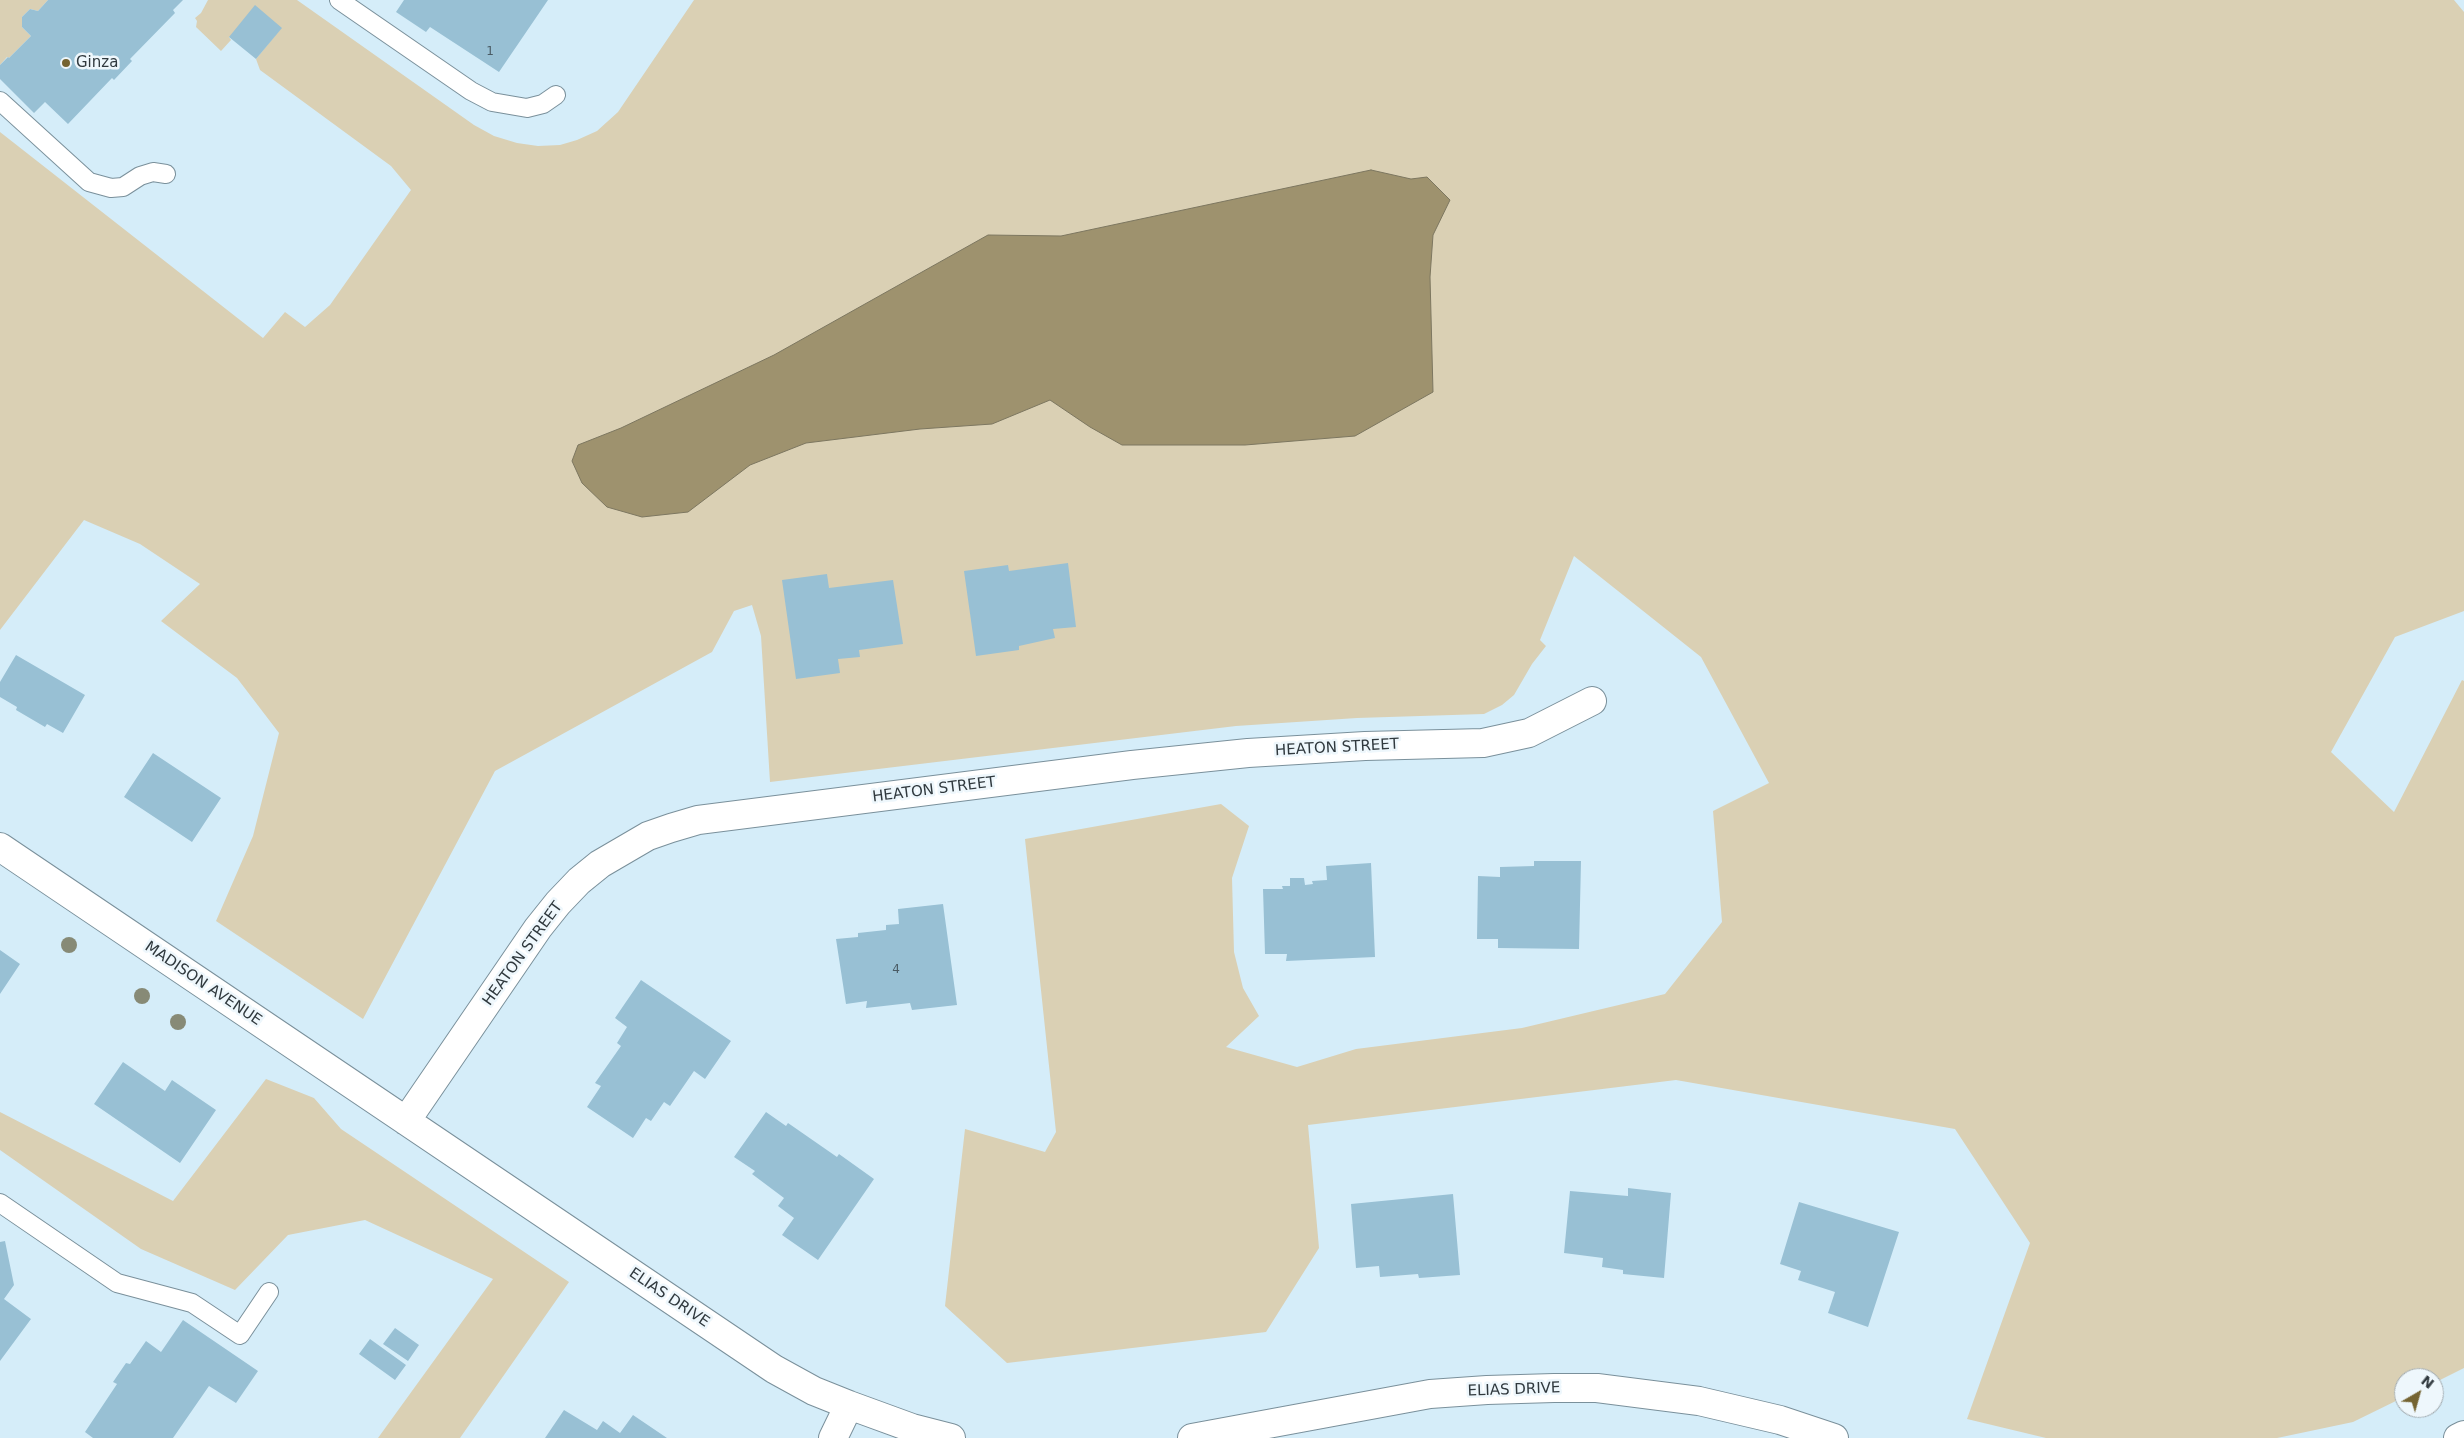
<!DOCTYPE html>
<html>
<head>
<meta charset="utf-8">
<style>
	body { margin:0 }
	#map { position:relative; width:2464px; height:1438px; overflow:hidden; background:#d5edf9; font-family:"DejaVu Sans",sans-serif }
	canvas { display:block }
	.north { position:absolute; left:2394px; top:1368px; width:50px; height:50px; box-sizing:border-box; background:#eef7fc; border:1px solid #a2abb0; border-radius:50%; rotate:38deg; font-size:14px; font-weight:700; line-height:20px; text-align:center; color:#30393e }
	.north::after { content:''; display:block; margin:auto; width:18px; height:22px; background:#756432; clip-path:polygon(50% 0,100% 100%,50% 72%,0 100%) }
</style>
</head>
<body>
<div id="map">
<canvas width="2464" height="1438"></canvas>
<div class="north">N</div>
</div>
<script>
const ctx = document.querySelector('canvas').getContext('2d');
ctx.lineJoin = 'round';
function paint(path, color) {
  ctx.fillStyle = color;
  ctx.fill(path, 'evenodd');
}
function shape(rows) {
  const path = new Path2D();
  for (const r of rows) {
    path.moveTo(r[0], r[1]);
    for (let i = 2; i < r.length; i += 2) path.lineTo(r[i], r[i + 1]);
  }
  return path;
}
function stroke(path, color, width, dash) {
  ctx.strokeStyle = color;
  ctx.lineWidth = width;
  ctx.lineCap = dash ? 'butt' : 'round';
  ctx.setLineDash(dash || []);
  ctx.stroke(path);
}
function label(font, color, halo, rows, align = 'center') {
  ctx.font = font + ' "DejaVu Sans",sans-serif';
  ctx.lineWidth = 5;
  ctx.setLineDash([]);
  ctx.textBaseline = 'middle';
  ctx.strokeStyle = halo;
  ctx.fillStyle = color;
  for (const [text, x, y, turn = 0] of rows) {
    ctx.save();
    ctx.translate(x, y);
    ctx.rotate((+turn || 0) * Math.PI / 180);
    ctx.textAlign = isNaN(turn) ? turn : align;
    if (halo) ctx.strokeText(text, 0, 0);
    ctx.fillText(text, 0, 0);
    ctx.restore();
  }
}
paint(shape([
	[0,0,48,0,38,11,30,9,22,17,22,27,31,36,9,58,7,57,0,65],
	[208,0,297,0,474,125,494,136,517,143,538,146,560,145,577,140,597,131,618,112,694,0,2454,0,2464,12,2464,611,2395,637,2331,752,2394,812,2462,680,2464,681,2464,1368,2434,1383,2434,1378,2404,1378,2404,1397,2353,1422,2277,1438,2046,1438,1967,1419,2030,1243,1955,1129,1676,1080,1308,1125,1319,1248,1266,1332,1007,1363,945,1306,965,1129,1045,1152,1056,1132,1025,839,1221,804,1249,826,1232,878,1234,952,1243,988,1259,1016,1226,1047,1297,1067,1356,1049,1522,1028,1665,994,1722,922,1713,811,1769,783,1701,657,1574,556,1540,640,1546,646,1532,664,1514,695,1502,705,1484,714,1357,718,1236,726,770,782,761,636,752,605,734,611,712,652,495,771,363,1019,216,921,253,836,279,733,237,678,161,621,200,584,140,544,84,520,0,630,0,132,263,338,285,312,305,327,330,305,411,190,391,166,260,70,256,59,281,28,229,37,231,40,221,51,196,27,197,21,195,18,201,13],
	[266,1079,314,1098,341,1129,569,1282,460,1438,378,1438,493,1279,365,1220,288,1235,235,1290,141,1249,0,1150,0,1112,173,1201]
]), '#dad0b4');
const water = shape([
	[1371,170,1411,179,1427,177,1450,200,1433,235,1430,277,1433,392,1355,436,1245,445,1122,445,1090,427,1050,400,992,424,920,429,806,443,750,465,688,512,642,517,607,507,582,483,572,461,578,445,621,428,774,355,988,235,1061,236,1371,170]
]);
paint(water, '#9e926e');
stroke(water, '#7d7760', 1);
paint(shape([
	[48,0,183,0,173,10,175,13,130,59,132,61,114,80,112,78,68,124,45,102,34,113,0,79,0,65,8,57,9,58,31,36,22,27,22,17,30,9,38,11],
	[404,0,548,0,499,72,430,27,426,32,396,12],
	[255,5,282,28,256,59,229,37],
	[1068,563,1076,627,1053,629,1055,638,1019,646,1019,650,976,656,964,571,1008,565,1009,571],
	[827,574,829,588,893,580,903,644,859,650,860,657,838,659,840,673,796,679,782,580],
	[16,655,85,695,63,733,47,724,45,727,16,710,17,707,0,697,0,682],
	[153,753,221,798,192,842,124,797],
	[1534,861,1581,861,1579,949,1498,948,1498,939,1477,939,1478,876,1500,877,1500,867,1534,866],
	[1371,863,1375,957,1286,961,1287,954,1265,954,1263,889,1283,889,1282,886,1290,886,1290,878,1304,878,1305,885,1313,884,1312,881,1327,880,1326,866],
	[943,904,957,1005,912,1010,910,1003,866,1008,867,1001,846,1004,836,939,858,937,858,933,886,930,886,925,899,924,898,909],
	[0,950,20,964,0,994],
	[641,980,731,1041,705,1079,694,1071,670,1106,664,1102,651,1121,646,1118,633,1138,587,1107,601,1086,595,1083,621,1046,617,1043,627,1027,615,1018],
	[123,1062,165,1091,172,1080,216,1110,180,1163,94,1104],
	[766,1112,786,1126,788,1123,837,1157,839,1154,874,1179,818,1260,782,1235,794,1218,778,1206,784,1198,752,1174,755,1171,734,1157],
	[1628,1188,1671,1193,1664,1278,1623,1274,1623,1270,1602,1267,1603,1258,1564,1253,1570,1191,1628,1196],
	[1453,1194,1460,1275,1419,1278,1418,1274,1380,1277,1379,1266,1356,1268,1351,1204],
	[1799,1202,1899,1232,1868,1327,1828,1313,1835,1292,1798,1280,1801,1271,1780,1264],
	[5,1241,14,1285,4,1299,31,1319,0,1361,0,1242],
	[183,1320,258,1371,236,1403,209,1386,173,1438,93,1438,85,1432,117,1384,113,1382,126,1363,130,1364,146,1341,161,1352],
	[395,1328,419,1345,408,1361,383,1344],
	[370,1339,406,1365,395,1380,359,1354],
	[564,1410,597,1430,603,1421,620,1433,633,1415,667,1438,545,1438]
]), '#98c0d4');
const service = shape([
	[339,0,471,91,492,102,527,108,543,104,556,95],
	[0,101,89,182,111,188,123,187,140,176,153,172,166,174],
	[0,1203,117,1283,192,1303,240,1335,269,1292]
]);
const minor = shape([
	[0,847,774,1369,814,1391,849,1405,912,1428,951,1438],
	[406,1121,538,928,558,903,579,881,600,864,648,836,671,828,698,820,1132,765,1248,753,1365,746,1483,743,1529,733,1592,701],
	[833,1438,849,1405],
	[1192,1438,1430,1394,1487,1390,1554,1388,1597,1388,1699,1401,1780,1420,1834,1438],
	[2458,1438,2464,1435]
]);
stroke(service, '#7a909b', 20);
stroke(minor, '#7a909b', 30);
stroke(service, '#fff', 18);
stroke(minor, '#fff', 28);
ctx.fillStyle = '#878a76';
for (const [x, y] of [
	[69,945],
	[142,996],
	[178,1022]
]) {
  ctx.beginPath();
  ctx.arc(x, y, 8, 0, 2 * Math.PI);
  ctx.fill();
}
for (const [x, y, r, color] of [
	[66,63,5,"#756432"]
]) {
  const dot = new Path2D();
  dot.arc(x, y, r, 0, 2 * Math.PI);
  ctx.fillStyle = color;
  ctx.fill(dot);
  stroke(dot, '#eef7fc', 2);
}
label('12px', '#4a5b64', null, [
	["1",490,52],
	["4",896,970]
]);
label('15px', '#30393e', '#eef7fc', [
	["Ginza",76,63]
], 'left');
label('15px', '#30393e', '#eef7fc', [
	["HEATON STREET",1337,748,-3],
	["HEATON STREET",934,790,-7],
	["HEATON STREET",523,954,-54],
	["MADISON AVENUE",203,984,34],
	["ELIAS DRIVE",669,1298,34],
	["ELIAS DRIVE",1514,1390,-2]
]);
</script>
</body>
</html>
